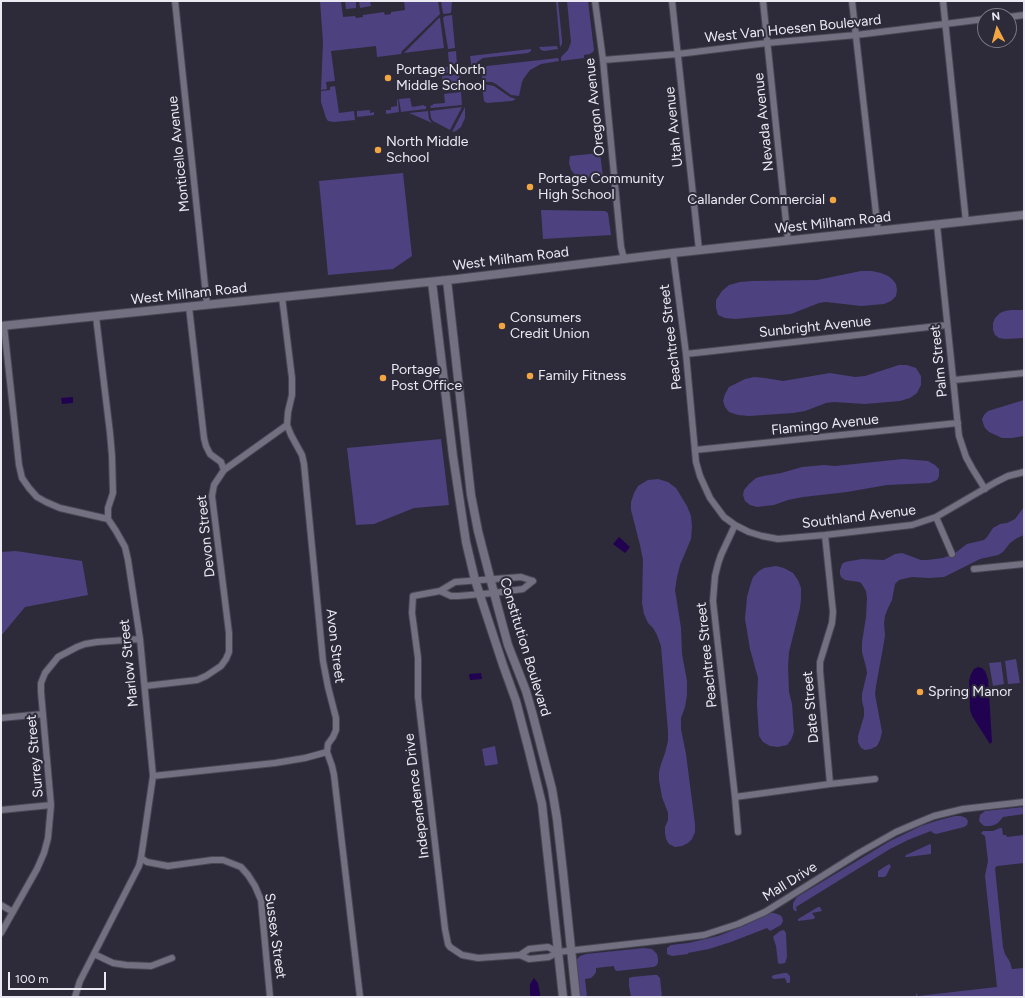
<!DOCTYPE html>
<html>
<head>
<meta charset="utf-8">
<style>
	body { margin:0 }
	#map { position:relative; width:1025px; height:998px; overflow:hidden; background:#2d2b3a; font-family:Figtree,sans-serif }
	canvas { display:block }
	.frame { position:absolute; inset:0; border:2px solid #ebeaf3; pointer-events:none }
	.north { position:absolute; left:977px; top:8px; width:40px; height:40px; box-sizing:border-box; background:#2d2b3a; border:1px solid #797784; border-radius:50%; rotate:354deg; font-size:11px; font-weight:700; line-height:16px; text-align:center; color:#ebeaf3 }
	.north::after { content:''; display:block; margin:auto; width:14px; height:18px; background:#f2a541; clip-path:polygon(50% 0,100% 100%,50% 72%,0 100%) }
	.scale { position:absolute; left:8px; top:972px; width:98px; height:18px; box-sizing:border-box; border:2px solid #ebeaf3; border-top:0; padding-left:5px; font-size:12px; line-height:14px; white-space:nowrap; color:#ebeaf3; -webkit-text-stroke:3px #2d2b3a; paint-order:stroke }
</style>
</head>
<body>
<div id="map">
<canvas width="1025" height="998"></canvas>
<div class="frame"></div>
<div class="north">N</div>
<div class="scale">100 m</div>
</div>
<script>
const ctx = document.querySelector('canvas').getContext('2d');
ctx.lineJoin = 'round';
function paint(path, color) {
  ctx.fillStyle = color;
  ctx.fill(path, 'evenodd');
}
function shape(rows) {
  const path = new Path2D();
  for (const r of rows) {
    path.moveTo(r[0], r[1]);
    for (let i = 2; i < r.length; i += 2) path.lineTo(r[i], r[i + 1]);
  }
  return path;
}
function stroke(path, color, width, dash) {
  ctx.strokeStyle = color;
  ctx.lineWidth = width;
  ctx.lineCap = dash ? 'butt' : 'round';
  ctx.setLineDash(dash || []);
  ctx.stroke(path);
}
function label(font, color, halo, rows, align = 'center') {
  ctx.font = font + ' Figtree,sans-serif';
  ctx.lineWidth = 4;
  ctx.setLineDash([]);
  ctx.textBaseline = 'middle';
  ctx.strokeStyle = halo;
  ctx.fillStyle = color;
  for (const [text, x, y, turn = 0] of rows) {
    ctx.save();
    ctx.translate(x, y);
    ctx.rotate((+turn || 0) * Math.PI / 180);
    ctx.textAlign = isNaN(turn) ? turn : align;
    if (halo) ctx.strokeText(text, 0, 0);
    ctx.fillText(text, 0, 0);
    ctx.restore();
  }
}
paint(shape([
	[320,1,341,1,343,17,355,16,356,18,363,17,363,15,384,12,385,15,391,14,391,12,405,10,404,1,438,1,440,14,402,51,401,54,377,57,376,46,331,51,335,81,326,82,327,89,321,90,323,42],
	[345,1,356,1,356,8,346,9],
	[359,1,370,1,371,6,360,8],
	[441,1,452,1,451,13,444,14,443,13],
	[556,1,558,1,562,40,562,44,560,47],
	[567,1,588,1,594,50,593,52,590,54,584,55,584,58,561,61,561,57,568,50,571,42],
	[452,15,455,48,448,49,443,18,445,16],
	[439,18,440,18,444,48,404,53],
	[557,46,558,49,544,51,541,50,539,47],
	[531,49,531,51,528,53,483,58,477,62,473,70,472,70,470,56],
	[456,51,457,64,449,64,448,52],
	[558,58,559,61,541,64,530,70,524,78,522,82,519,96,511,95,496,84,492,82,482,82,482,72,484,68,487,66],
	[458,66,458,72,446,73,445,68,446,67],
	[459,74,461,90,448,91,448,90,443,91,442,76],
	[484,84,494,86,510,97,516,99,512,101,487,103,484,101,482,85],
	[335,86,339,113,354,111,355,120,334,122,328,121,326,118,321,102,321,91,330,90,330,87],
	[461,92,462,105,431,108,430,106,433,105,433,104,445,103,444,94],
	[410,98,412,107,424,105,424,106,426,106,426,109,401,112,399,99],
	[398,99,399,112,386,114,386,110,391,110,391,107,397,106,397,100],
	[462,107,450,130,433,121,431,118,430,111],
	[465,107,465,118,461,127,456,131,452,132],
	[370,110,370,113,374,112,374,115,357,117,357,111],
	[428,111,429,119,432,123,414,115,409,113],
	[600,153,603,177,580,178,577,177,571,170,569,163,570,156],
	[403,173,412,256,393,269,328,275,319,181],
	[541,210,605,211,608,213,611,235,543,239],
	[861,271,872,271,881,273,888,276,892,279,896,284,897,290,896,296,891,301,884,304,861,306,826,302,819,303,791,314,735,319,725,318,718,315,716,308,716,300,722,291,729,285,740,282,752,281,817,280],
	[1011,310,1024,310,1024,338,1005,339,999,338,995,335,993,330,993,323,995,318,1000,313,1005,311],
	[899,365,907,365,916,368,921,376,921,385,917,393,910,398,900,401,865,404,834,402,826,403,805,411,793,413,749,416,738,415,729,412,725,407,723,401,725,394,729,387,745,379,754,377,765,378,783,381,830,373,855,377,865,376],
	[1024,400,1024,436,1012,438,1002,438,989,432,985,428,983,423,982,419,984,415,988,411],
	[441,439,449,505,414,508,374,524,356,525,347,448],
	[903,459,928,461,935,465,939,469,939,476,937,480,930,483,887,485,847,492,803,497,788,500,774,505,765,506,757,507,750,505,745,501,743,495,744,490,749,484,756,478,763,476,781,473,802,467,824,465,835,466],
	[658,479,668,482,676,488,687,506,691,516,692,527,691,539,680,565,677,577,675,590,681,628,682,654,687,681,687,695,685,707,681,718,681,729,686,754,695,824,695,832,692,839,688,843,682,846,675,847,669,844,666,839,665,833,665,827,668,820,668,813,662,797,659,780,659,772,661,764,665,753,668,741,668,732,662,658,661,646,657,635,653,628,648,623,644,614,642,603,643,560,640,545,631,510,631,502,634,493,638,486,648,480],
	[1024,507,1024,535,1017,538,1010,543,1003,552,998,555,980,559,944,577,929,578,912,577,899,580,895,584,892,600,888,608,885,616,884,623,885,635,884,642,876,686,875,694,882,732,880,740,877,746,871,749,865,750,861,748,858,742,858,736,864,716,864,709,862,701,862,694,867,673,866,667,862,652,862,642,866,617,867,598,866,591,863,586,861,583,859,582,845,580,841,577,840,574,840,570,842,564,845,562,862,559,884,560,895,554,902,553,921,560,927,560,943,558,955,553,967,544,984,540,987,537,993,528,1000,524,1007,523,1015,519],
	[16,551,82,561,88,595,25,607,1,636,1,552],
	[776,566,784,568,793,573,798,580,801,588,801,599,800,608,789,652,788,666,789,692,792,704,794,732,791,740,787,745,778,747,770,746,763,742,759,736,757,705,758,678,750,649,745,619,747,597,750,586,753,577,759,571,764,568],
	[1016,659,1020,683,1008,684,1005,661],
	[1001,662,1004,684,993,686,989,663],
	[495,746,498,764,485,766,482,749],
	[1024,807,1024,814,1003,817,998,823,994,825,990,826,984,826,979,821,980,815,985,811],
	[955,816,961,816,966,818,968,821,967,825,964,827,936,834,933,833,931,831,908,840,890,849,796,907,797,911,795,911,793,909,793,903,797,897,890,841,921,826,936,821],
	[1000,828,1002,828,1003,835,1006,835,1007,837,1024,835,1024,863,997,866,995,868,1003,947,1005,954,1010,962,1012,969,1024,968,1024,997,916,997,916,993,918,996,997,987,985,876,988,861,985,836,982,834,981,833,983,831,993,831],
	[930,844,931,845,931,854,907,857,905,857,906,855],
	[889,864,891,866,886,876,884,877,878,877,878,871],
	[818,907,820,907,822,911,812,913,815,917,814,919,798,921,798,919],
	[770,913,774,913,780,915,782,917,783,921,781,925,770,931,767,928,731,942,709,949,688,953,688,954,672,956,667,954,667,948,671,945,688,943,718,936,746,925],
	[784,930,786,933,787,957,785,963,780,964,778,963,776,946,773,937,775,935,780,931],
	[644,948,652,949,657,954,658,959,658,963,656,966,653,967,617,971,615,970,614,966,596,968,596,972,594,975,591,978,585,979,587,997,579,997,576,963,577,959,580,956,586,954],
	[784,973,787,973,790,976,790,982,789,983,787,983,785,978,774,979,772,978,772,976,774,975],
	[653,975,657,975,660,978,662,997,631,997,629,986,629,978,632,977]
]), '#4e417f');
paint(shape([
	[73,397,73,403,62,404,61,398],
	[619,537,630,547,625,553,613,544],
	[978,667,982,668,985,671,988,679,992,742,990,744,972,716,970,710,969,681,971,674,974,669],
	[481,673,482,679,470,680,469,674],
	[534,978,538,983,540,994,540,997,530,997,530,984]
]), '#210250');
const street = shape([
	[175,1,207,305],
	[595,1,603,60,621,247,624,259],
	[672,1,699,250],
	[763,1,788,241],
	[852,1,878,231],
	[943,1,966,222],
	[1009,17,1024,15],
	[603,60,678,54,767,43,856,35,985,19],
	[937,225,959,436,966,457,972,468,985,489],
	[673,253,686,354,696,462,700,476,710,498,724,517,735,525,749,532,762,536,778,539,825,535,912,525,936,517,996,482,1008,476,1024,472],
	[282,297,292,378,292,395,288,412,287,425,291,435,302,455,304,464,323,661,328,687,336,718,336,730,333,737,328,744,327,752,332,766,334,775,360,997],
	[4,326,19,465,22,478,29,488,37,497,46,502,60,508,108,519],
	[686,354,947,325],
	[954,380,1024,373],
	[695,450,958,423],
	[224,470,287,425],
	[936,517,952,554],
	[735,525,721,555,718,564,715,576,713,601,735,797,738,832],
	[825,535,833,612,832,623,820,662,820,671,830,784],
	[974,569,1024,564],
	[533,581,521,577,455,582,440,591,413,596,412,613,418,658,418,697,445,929,448,944,450,947,462,955,478,958,520,955,529,959,549,957,558,952,665,940,704,935,738,924,765,912,859,853,896,832,917,823,934,816,963,809,1024,802],
	[440,591,451,596,458,596,494,593,523,589,533,581],
	[145,686,197,680,206,676,221,666,226,659,229,652,229,633,212,496,214,485,224,470,221,462,210,454,206,446,204,438,189,307],
	[1,718,43,714],
	[153,776,275,763,305,758,327,752],
	[735,797,830,784,875,779],
	[1,810,51,805],
	[141,858,147,862,168,866,212,860,223,860,241,867,248,875,255,886,261,900,270,997],
	[1,905,13,912],
	[1,933,37,869,44,853,48,838,51,805,41,692,41,683,45,673,58,657,77,647,85,644,97,642,140,639],
	[94,954,113,963,126,965,151,966,172,958],
	[520,955,529,949,548,947,558,952],
	[75,997,80,981,139,866,141,858,153,776,140,639,128,560,125,547,116,531,108,519,108,508,113,493,112,456,110,433,96,317]
]);
const secondary = shape([
	[447,280,471,495,478,531,494,593,508,645,526,691,532,712,552,789,557,819,563,872,576,997],
	[432,282,453,456,466,542,475,580,503,665,516,701,529,751,542,804,563,997],
	[1,326,457,279,673,253,1024,215]
]);
stroke(street, '#484753', 8);
stroke(secondary, '#484753', 10);
stroke(street, '#727081', 6);
stroke(secondary, '#727081', 8);
for (const [x, y, r, color] of [
	[388,78,4,"#f2a541"],
	[378,150,4,"#f2a541"],
	[530,187,4,"#f2a541"],
	[833,200,4,"#f2a541"],
	[502,326,4,"#f2a541"],
	[530,376,4,"#f2a541"],
	[383,378,4,"#f2a541"],
	[920,692,4,"#f2a541"]
]) {
  const dot = new Path2D();
  dot.arc(x, y, r, 0, 2 * Math.PI);
  ctx.fillStyle = color;
  ctx.fill(dot);
  stroke(dot, '#2d2b3a', 1.5);
}
label('14px', '#ebeaf3', '#2d2b3a', [
	["West Van Hoesen Boulevard",793,29,-6],
	["Oregon Avenue",595,107,-96],
	["Nevada Avenue",764,122,-96],
	["Utah Avenue",674,127,-96],
	["Monticello Avenue",179,154,-96],
	["West Milham Road",833,223,-6],
	["West Milham Road",511,259,-7],
	["West Milham Road",189,294,-6],
	["Sunbright Avenue",815,327,-6],
	["Peachtree Street",671,337,-97],
	["Palm Street",939,361,-96],
	["Flamingo Avenue",825,425,-6],
	["Southland Avenue",859,517,-7],
	["Devon Street",206,536,-96],
	["Avon Street",335,646,83],
	["Constitution Boulevard",525,647,73],
	["Peachtree Street",707,655,-96],
	["Marlow Street",129,663,-96],
	["Date Street",811,707,-95],
	["Surrey Street",35,756,-95],
	["Independence Drive",417,796,-97],
	["Mall Drive",790,882,-32],
	["Sussex Street",275,936,82]
]);
label('14px', '#ebeaf3', '#2d2b3a', [
	["Portage North",396,70],
	["Middle School",396,86],
	["North Middle",386,142],
	["School",386,158],
	["Portage Community",538,179],
	["High School",538,195],
	["Callander Commercial",825,200,"right"],
	["Consumers",510,318],
	["Credit Union",510,334],
	["Portage",391,370],
	["Post Office",391,386],
	["Family Fitness",538,376],
	["Spring Manor",928,692]
], 'left');
</script>
</body>
</html>
